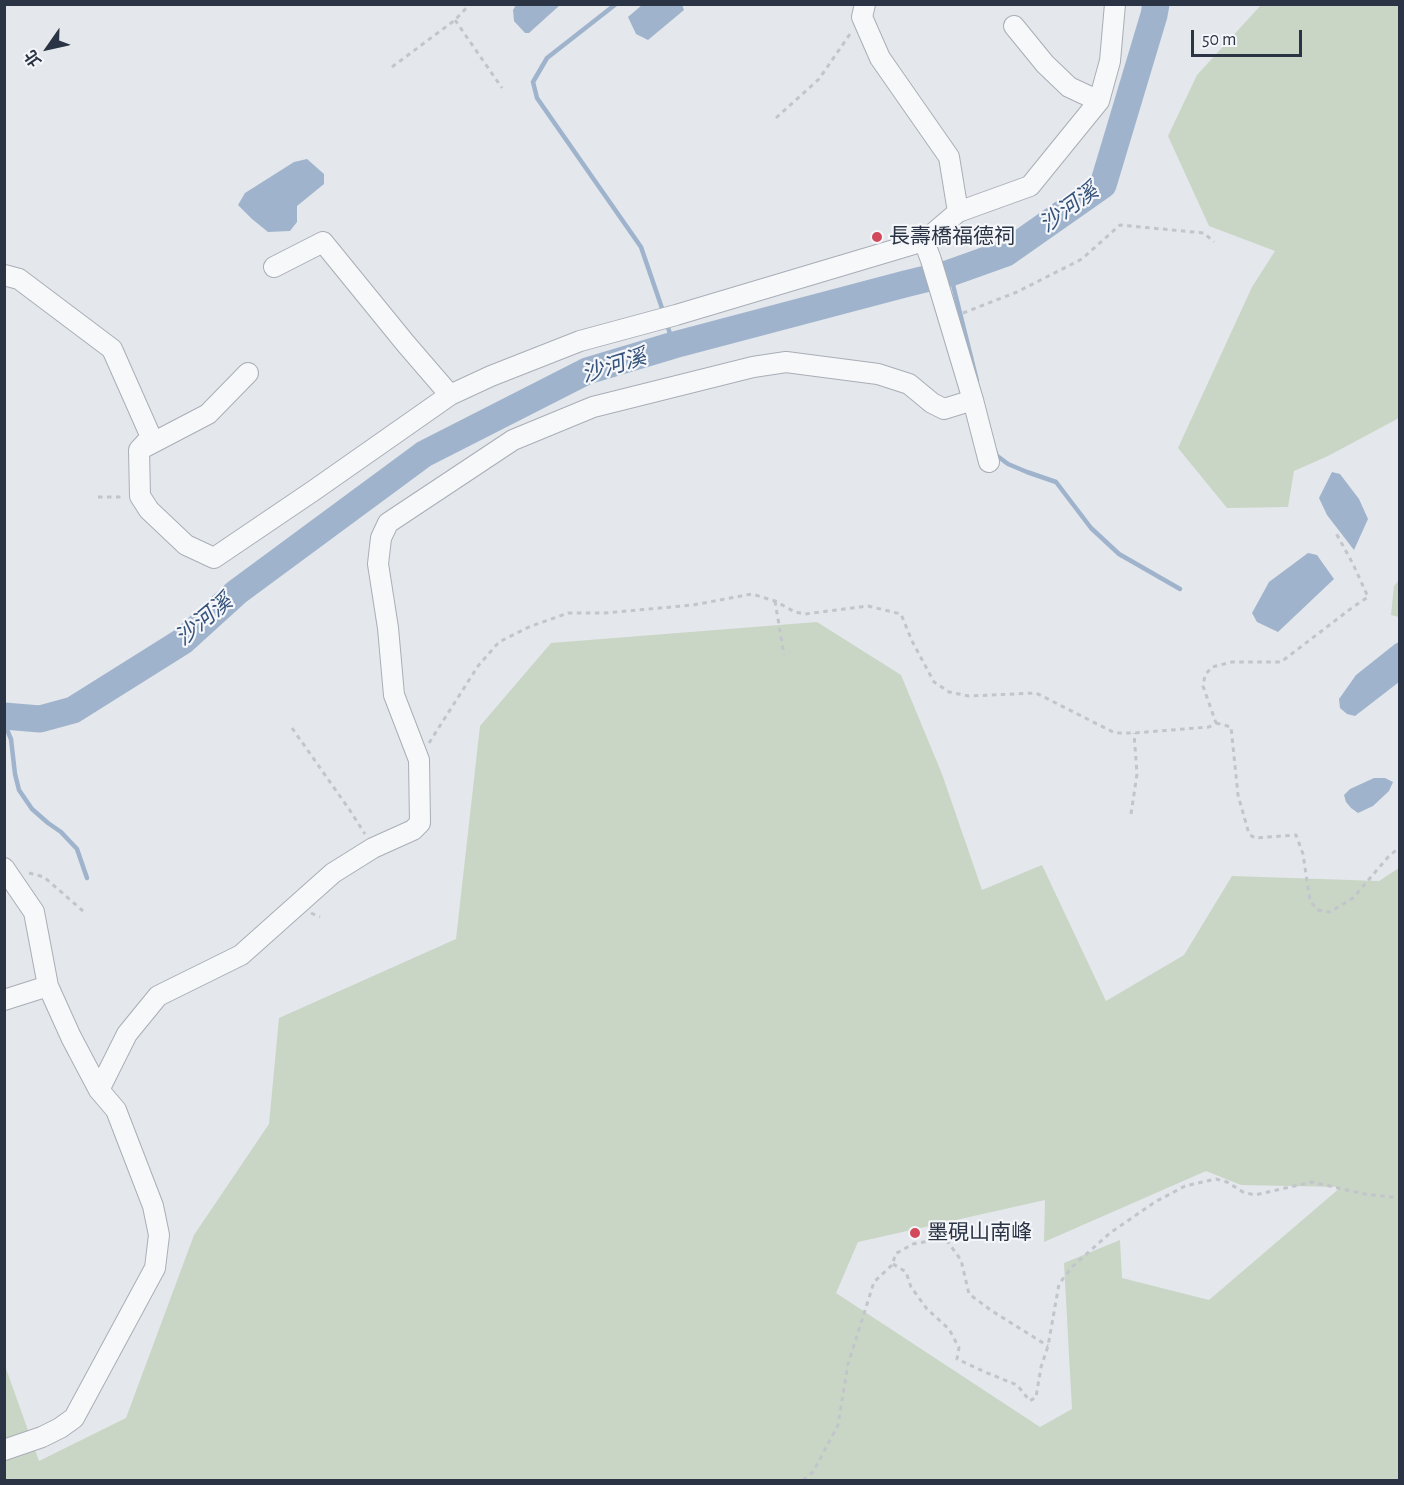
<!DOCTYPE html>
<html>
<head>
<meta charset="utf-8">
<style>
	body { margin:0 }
	#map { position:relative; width:1404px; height:1485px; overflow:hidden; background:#e4e7ec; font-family:"Alegreya Sans","Noto Sans TC",sans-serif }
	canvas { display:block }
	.frame { position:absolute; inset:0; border:6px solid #2b3445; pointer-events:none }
	.north { position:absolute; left:18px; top:18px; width:60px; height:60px; -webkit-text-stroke:4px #f4f6f9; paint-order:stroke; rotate:236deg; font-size:16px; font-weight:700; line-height:24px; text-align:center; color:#2b3445 }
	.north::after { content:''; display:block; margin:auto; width:21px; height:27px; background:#2b3445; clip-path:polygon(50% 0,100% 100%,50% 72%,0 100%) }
	.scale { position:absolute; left:1191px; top:30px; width:111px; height:27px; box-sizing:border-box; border:3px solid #2b3445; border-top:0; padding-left:8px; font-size:18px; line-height:21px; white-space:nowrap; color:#2b3445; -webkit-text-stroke:4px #f4f6f9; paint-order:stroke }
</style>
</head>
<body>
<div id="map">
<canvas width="1404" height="1485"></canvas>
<div class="frame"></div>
<div class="north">北</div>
<div class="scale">50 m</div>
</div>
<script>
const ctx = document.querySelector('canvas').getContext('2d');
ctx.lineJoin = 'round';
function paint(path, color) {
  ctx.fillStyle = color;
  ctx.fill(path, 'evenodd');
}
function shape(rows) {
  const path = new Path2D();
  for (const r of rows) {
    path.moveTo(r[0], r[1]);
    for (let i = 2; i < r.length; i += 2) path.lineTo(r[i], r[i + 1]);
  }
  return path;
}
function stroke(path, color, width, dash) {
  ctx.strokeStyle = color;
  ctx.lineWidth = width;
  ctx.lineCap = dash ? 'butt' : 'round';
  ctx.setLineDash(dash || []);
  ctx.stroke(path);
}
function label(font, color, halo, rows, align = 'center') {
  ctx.font = font + ' "Alegreya Sans","Noto Sans TC",sans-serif';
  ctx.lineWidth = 4.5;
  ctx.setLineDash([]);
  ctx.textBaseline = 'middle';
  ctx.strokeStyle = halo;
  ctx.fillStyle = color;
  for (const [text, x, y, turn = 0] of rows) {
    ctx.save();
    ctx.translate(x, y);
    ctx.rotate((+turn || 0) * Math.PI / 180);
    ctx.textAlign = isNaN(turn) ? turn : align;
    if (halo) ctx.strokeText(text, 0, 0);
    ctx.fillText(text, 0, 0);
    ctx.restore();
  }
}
paint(shape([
	[1261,5,1399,5,1399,418,1328,456,1294,471,1288,507,1227,508,1178,448,1252,287,1275,251,1209,226,1168,136,1197,75],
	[1399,580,1399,617,1391,615,1394,586],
	[817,622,901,675,942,774,982,890,1042,865,1106,1001,1184,955,1232,876,1379,881,1399,868,1399,1480,5,1480,4,1363,39,1461,126,1418,194,1235,269,1124,279,1018,456,939,480,726,551,643],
	[1206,1171,1241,1185,1341,1187,1209,1300,1122,1278,1120,1240,1064,1263,1072,1409,1040,1427,836,1293,858,1242,1045,1200,1044,1242]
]), '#c9d6c5');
paint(shape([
	[516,5,516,4,560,5,529,33,525,33,514,21,513,10],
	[642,5,682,5,684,10,648,40,636,34,628,17],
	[307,159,324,174,324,184,297,206,297,222,290,231,268,232,252,219,238,205,245,193,294,162],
	[1332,472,1340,474,1359,499,1368,519,1354,550,1327,515,1319,498],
	[1308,553,1317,555,1334,579,1278,632,1257,622,1252,613,1269,582],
	[1399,642,1399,682,1355,716,1347,714,1340,708,1339,699,1356,675,1395,644],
	[1374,778,1385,778,1393,782,1389,791,1373,806,1358,813,1351,808,1346,802,1344,795,1350,789]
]), '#9fb4cc');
stroke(shape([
	[616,4,547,58,533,82,537,98,641,247,664,314],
	[950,273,977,381],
	[666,322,674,345],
	[996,453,996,455,1008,464,1027,472,1056,482,1091,528,1119,554,1180,589],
	[4,723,11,739,15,774,19,790,32,809,48,823,61,832,77,849,87,878]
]), '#9fb4cc', 4.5);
stroke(shape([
	[4,716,40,719,73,710,183,641,237,592,424,454,587,371,674,345,905,284,950,273,1006,253,1103,185,1154,15,1156,4]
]), '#9fb4cc', 27);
const minor = shape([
	[865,4,862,17,880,58,949,157,958,212],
	[1014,26,1045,64,1069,87,1099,101],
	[924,241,931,260,973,400,989,462],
	[274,267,323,242,406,344,450,395],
	[4,275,19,279,112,349,151,437,139,450,140,496,149,510,186,545,214,558,313,491,450,395,491,376,580,341,676,315,924,241,958,212,1030,186,1099,101,1110,61,1115,4],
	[141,449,208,414,248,373],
	[4,868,34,912,48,986,71,1037,99,1090,116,1110,153,1206,159,1235,155,1268,74,1418,60,1428,42,1437,4,1450],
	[4,1000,48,986],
	[99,1090,127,1034,158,996,241,955,333,873,373,848,413,830,420,823,419,760,394,695,388,628,378,564,381,538,388,523,513,440,593,407,753,367,786,362,878,374,909,384,932,403,944,409,973,400]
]);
stroke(minor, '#a9aeb7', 22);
stroke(shape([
	[455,20,502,88],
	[392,67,455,20,470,4],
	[776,118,819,79,850,34],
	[963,313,1017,292,1082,259,1120,225,1204,233,1214,242],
	[98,497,123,497],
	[775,601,784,655],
	[1216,723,1231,727,1238,795,1249,834,1255,838,1296,835,1303,854,1310,901,1318,910,1330,912,1353,898,1389,856,1400,847],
	[292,728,349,809,365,834],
	[429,743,478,666,499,642,529,627,568,613,605,613,693,605,752,594,775,601,795,612,805,614,868,606,901,614,912,641,934,682,949,692,969,696,1036,693,1115,733,1134,733,1209,727,1216,723,1203,686,1205,675,1212,667,1232,662,1281,662,1353,607,1368,597,1353,564,1336,533],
	[1131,814,1137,774,1134,733],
	[29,873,44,877,83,911],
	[311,913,320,917],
	[893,1264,906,1272,911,1287,927,1309,949,1329,959,1348,957,1359,985,1372,1017,1385,1030,1401,1036,1397,1041,1367,1048,1346,1059,1284,1072,1267,1110,1233,1155,1202,1185,1186,1216,1179,1227,1182,1243,1192,1255,1195,1312,1182,1365,1194,1400,1198],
	[803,1480,813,1472,838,1425,848,1364,874,1282,893,1264,895,1254,913,1244,945,1238,961,1260,969,1294,992,1311,1048,1346]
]), '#c2c5cb', 3, [4.5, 4.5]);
stroke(minor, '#f7f8fa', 20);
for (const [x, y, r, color] of [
	[877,237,6,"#d1495b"],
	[915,1233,6,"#d1495b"]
]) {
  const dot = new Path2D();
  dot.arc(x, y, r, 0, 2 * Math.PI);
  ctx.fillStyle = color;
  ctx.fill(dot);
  stroke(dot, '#f4f6f9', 2);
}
label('21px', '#2b3445', '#f4f6f9', [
	["長壽橋福德祠",889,237],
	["墨硯山南峰",927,1233]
], 'left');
label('italic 22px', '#34527a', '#f4f6f9', [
	["沙河溪",1069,208,-36],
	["沙河溪",614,366,-17],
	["沙河溪",204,620,-40]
]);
</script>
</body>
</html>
